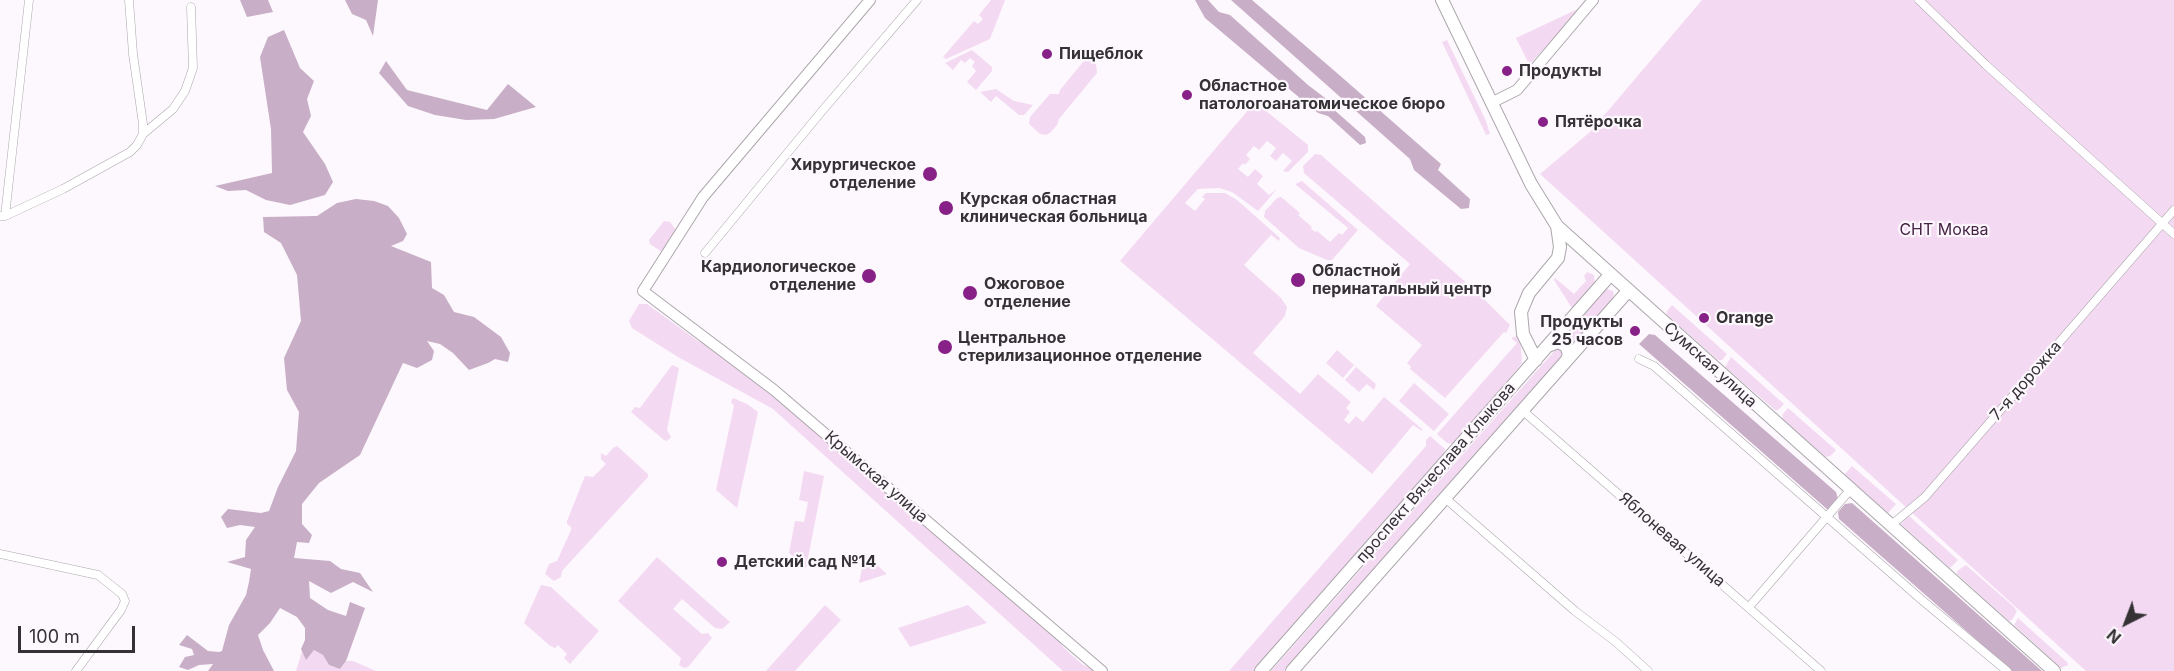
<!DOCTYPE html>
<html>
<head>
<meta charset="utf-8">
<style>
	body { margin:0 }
	#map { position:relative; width:2174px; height:671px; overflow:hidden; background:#fdf8fd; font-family:Inter,sans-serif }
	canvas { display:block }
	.north { position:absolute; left:2096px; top:593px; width:60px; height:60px; -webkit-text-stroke:4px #fdf8fd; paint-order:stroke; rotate:222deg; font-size:16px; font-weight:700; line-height:24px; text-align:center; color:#343234 }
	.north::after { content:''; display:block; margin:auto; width:21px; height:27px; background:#343234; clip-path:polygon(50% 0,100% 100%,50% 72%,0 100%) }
	.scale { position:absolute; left:18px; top:626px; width:117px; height:27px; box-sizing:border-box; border:3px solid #343234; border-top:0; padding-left:8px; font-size:18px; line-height:21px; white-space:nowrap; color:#343234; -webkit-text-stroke:4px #fdf8fd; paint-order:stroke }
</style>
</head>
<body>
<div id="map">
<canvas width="2174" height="671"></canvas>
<div class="north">N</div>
<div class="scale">100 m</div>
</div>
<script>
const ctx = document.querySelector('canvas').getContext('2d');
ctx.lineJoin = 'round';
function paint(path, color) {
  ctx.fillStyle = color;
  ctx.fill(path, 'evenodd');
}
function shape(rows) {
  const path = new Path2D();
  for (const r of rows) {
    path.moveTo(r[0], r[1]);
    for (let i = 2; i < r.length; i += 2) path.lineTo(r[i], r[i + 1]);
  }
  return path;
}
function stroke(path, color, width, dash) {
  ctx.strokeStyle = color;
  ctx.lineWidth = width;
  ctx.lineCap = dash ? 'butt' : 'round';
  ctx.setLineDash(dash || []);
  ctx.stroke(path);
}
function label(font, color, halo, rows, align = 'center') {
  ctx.font = font + ' Inter,sans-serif';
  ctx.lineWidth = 4.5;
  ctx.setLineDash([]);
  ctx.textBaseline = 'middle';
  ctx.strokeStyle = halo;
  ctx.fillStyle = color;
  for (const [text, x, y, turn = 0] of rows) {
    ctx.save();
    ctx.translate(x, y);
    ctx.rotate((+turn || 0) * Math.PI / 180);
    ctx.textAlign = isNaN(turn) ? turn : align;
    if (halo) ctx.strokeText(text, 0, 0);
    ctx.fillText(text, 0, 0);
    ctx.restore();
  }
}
paint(shape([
	[991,0,1005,0,990,39,946,59,943,57,974,21,978,24,983,19,979,15],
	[1702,0,2174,0,2174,671,2086,671,1540,174,1590,132],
	[1582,7,1531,63,1529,64,1516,38],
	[1447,40,1486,121,1490,134,1486,135,1442,42],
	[972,50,992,67,992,71,976,90,967,82,976,71,972,66,975,62,970,58,965,63,961,60,953,70,945,63],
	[1088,56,1096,64,1097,73,1059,119,1057,125,1050,133,1046,135,1040,134,1029,124,1030,117,1050,94,1059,94,1060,90],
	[996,89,1014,101,1033,105,1024,115,1019,115,996,96,991,102,980,92],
	[1255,102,1308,145,1308,152,1288,172,1283,171,1292,161,1283,153,1276,161,1270,156,1276,148,1267,141,1259,150,1254,146,1246,155,1250,159,1245,165,1243,163,1238,169,1248,177,1255,169,1263,176,1257,184,1269,195,1277,189,1258,211,1232,192,1219,188,1198,189,1185,203,1195,211,1205,199,1202,197,1206,193,1225,193,1237,200,1280,238,1279,241,1271,235,1244,265,1281,298,1287,307,1285,316,1253,353,1300,394,1318,374,1351,402,1346,408,1350,412,1344,420,1349,424,1356,416,1363,422,1384,397,1422,429,1422,431,1413,425,1372,474,1120,261],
	[1315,154,1321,155,1478,293,1510,325,1506,333,1504,332,1445,398,1410,369,1411,367,1407,363,1422,345,1376,306,1410,264,1304,173,1303,166],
	[1302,181,1358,230,1332,260,1327,260,1299,248,1264,217,1265,211,1277,198,1281,197,1300,213,1298,215,1312,227,1311,229,1315,232,1317,231,1330,242,1339,233,1342,235,1348,228,1295,184],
	[664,221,670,222,676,230,662,252,650,244,649,240],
	[1587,272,1594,275,1595,284,1584,300,1572,308,1554,280,1555,278,1574,294,1586,281,1584,276],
	[1607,289,1613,291,1614,294,1612,300,1572,345,1568,338,1562,337,1604,290],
	[639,304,647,304,698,341,712,348,749,375,1055,635,1064,648,1083,665,1097,671,1063,671,773,409,678,357,632,328,629,321],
	[1672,305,1727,354,1722,360,1718,360,1667,315,1667,311],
	[1520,335,1522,363,1462,436,1454,444,1447,443,1437,434,1517,343,1511,338],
	[1557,348,1562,348,1563,355,1561,358,1284,671,1271,671],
	[1337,350,1354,365,1343,378,1326,363],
	[1731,357,1784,404,1778,410,1775,410,1725,367],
	[672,365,679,368,667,430,671,437,667,441,664,440,631,412,635,407,640,408],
	[1356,367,1376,384,1374,390,1367,384,1359,392,1345,380],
	[1414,383,1449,414,1434,431,1399,401],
	[733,398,747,404,758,412,737,508,716,490,734,406,731,402],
	[1788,408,1836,450,1830,456,1826,457,1782,420,1783,414],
	[1430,436,1445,449,1444,457,1255,671,1229,671,1426,446,1426,440],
	[617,446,648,474,648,477,562,571,561,577,554,581,545,574,549,564,557,561,571,530,571,527,567,524,567,521,585,476,593,477,606,464,601,459,601,453,606,456,613,448],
	[1852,466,1896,504,1888,513,1844,475],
	[804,471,824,476,806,568,789,553,795,521,804,522,808,502,799,500],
	[1908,515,1958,560,1950,568,1901,524],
	[865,554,887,574,859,583],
	[657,557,730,622,722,629,715,628,682,599,673,609,702,634,708,633,712,638,688,667,684,668,679,665,681,658,618,601],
	[1966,565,2013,606,2017,611,2012,620,2009,621,1957,574,1957,571],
	[541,585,551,587,599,631,570,664,564,658,567,654,558,645,555,648,549,645,524,623],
	[825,605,841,620,795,671,766,671],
	[968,605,987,623,910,647,898,628],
	[2018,618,2068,663,2068,665,2061,668,2014,625],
	[314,650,323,655,329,665,340,669,346,661,353,661,376,671,296,671,302,651,306,659]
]), '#f4d9f2');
paint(shape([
	[240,0,268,0,273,12,247,17],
	[345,0,378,0,373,36,366,20,352,14],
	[1195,0,1208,0,1219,12,1230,15,1308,85,1333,104,1332,108,1365,137,1366,143,1360,145,1328,116,1318,113,1301,99,1205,18],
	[1231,0,1252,0,1337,73,1441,164,1438,170,1470,199,1469,208,1461,209,1414,170,1410,159],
	[284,30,300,68,314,81,307,99,311,116,303,132,325,164,333,182,325,195,290,205,266,200,246,190,228,191,215,186,272,173,271,129,260,57,268,37],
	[386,61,407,90,487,110,508,84,536,107,494,119,466,120,435,115,408,106,379,73],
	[356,199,374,201,388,206,399,218,407,234,403,241,391,246,431,262,432,288,444,295,454,312,474,317,501,337,510,353,508,362,495,359,488,363,469,370,453,353,440,344,427,341,434,351,432,360,417,368,403,363,360,455,319,483,302,504,302,524,312,535,309,543,297,542,294,558,330,561,341,569,360,573,373,592,353,582,331,593,309,581,310,598,328,610,346,616,350,602,365,608,346,661,340,669,329,665,323,655,314,650,306,660,301,649,305,640,305,628,297,617,280,608,270,623,258,635,263,650,274,671,208,671,213,664,199,665,188,670,179,667,185,657,194,655,192,649,179,645,187,635,208,651,219,652,222,651,229,625,246,595,249,582,251,569,227,562,245,557,246,540,255,527,240,525,227,528,221,517,228,509,261,513,269,511,278,487,296,451,299,412,287,390,284,358,301,321,297,275,281,243,264,232,263,217,317,216,337,203],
	[1649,334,1655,335,1836,492,1838,499,1828,510,1639,344],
	[1852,503,2042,671,2012,671,1839,519,1838,512,1845,504]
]), '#c8aec6');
const street = shape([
	[129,0,133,54,143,124,143,134],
	[1919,0,1986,65,2174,234],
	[0,216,5,216,63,189,130,152,137,145,143,134,173,109,185,91,193,68,191,7],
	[5,216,29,0],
	[705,253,822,111,917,0],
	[1639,359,1654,366,1923,601,2007,671],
	[1522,410,1821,671],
	[1445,498,1575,611,1616,642,1648,671],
	[1890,526,1925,497,2174,210],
	[0,554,98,575,122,594,125,601,121,610,76,671],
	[1749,607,1850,490]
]);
const secondary = shape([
	[870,0,703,197,643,291,774,390,1102,671],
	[1491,103,1517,90,1593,0]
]);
const primary = shape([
	[1442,0,1531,184,1557,226,2054,671],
	[1548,346,1558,342,1566,346,1569,354,1567,360],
	[1536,360,1523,334,1521,312,1529,293,1558,258,1560,247,1557,226],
	[1261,671,1610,275],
	[1292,671,1628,291]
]);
stroke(street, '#aba7ab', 9);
stroke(secondary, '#aba7ab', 12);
stroke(primary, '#aba7ab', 14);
stroke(street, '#fff', 8);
stroke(secondary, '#fff', 10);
stroke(primary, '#fff', 12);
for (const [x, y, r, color] of [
	[1047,54,6,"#872087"],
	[1507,71,6,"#872087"],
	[1187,95,6,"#872087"],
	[1543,122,6,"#872087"],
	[930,174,8,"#872087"],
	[946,208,8,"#872087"],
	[869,276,8,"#872087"],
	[1298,280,8,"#872087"],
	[970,293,8,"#872087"],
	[1704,318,6,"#872087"],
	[1635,331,6,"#872087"],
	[945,347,8,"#872087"],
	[722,562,6,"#872087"]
]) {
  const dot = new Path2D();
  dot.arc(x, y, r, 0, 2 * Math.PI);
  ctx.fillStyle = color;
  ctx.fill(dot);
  stroke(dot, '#fdf8fd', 2);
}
label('bold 16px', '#343234', '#fdf8fd', [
	["Пищеблок",1059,54],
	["Продукты",1519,71],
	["Областное",1199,86],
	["патологоанатомическое бюро",1199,104],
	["Пятёрочка",1555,122],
	["Хирургическое",916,165,"right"],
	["отделение",916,183,"right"],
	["Курская областная",960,199],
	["клиническая больница",960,217],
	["Кардиологическое",856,267,"right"],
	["отделение",856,285,"right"],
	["Областной",1312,271],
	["перинатальный центр",1312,289],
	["Ожоговое",984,284],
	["отделение",984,302],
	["Orange",1716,318],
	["Продукты",1623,322,"right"],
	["25 часов",1623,340,"right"],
	["Центральное",958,338],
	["стерилизационное отделение",958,356],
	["Детский сад №14",734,562]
], 'left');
label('16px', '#482446', '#fdf8fd', [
	["СНТ Моква",1944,230]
]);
label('16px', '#343234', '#fdf8fd', [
	["Сумская улица",1710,365,42],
	["7-я дорожка",2026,381,-49],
	["проспект Вячеслава Клыкова",1436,473,-49],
	["Крымская улица",876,477,41],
	["Яблоневая улица",1672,540,41]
]);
</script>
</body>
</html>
